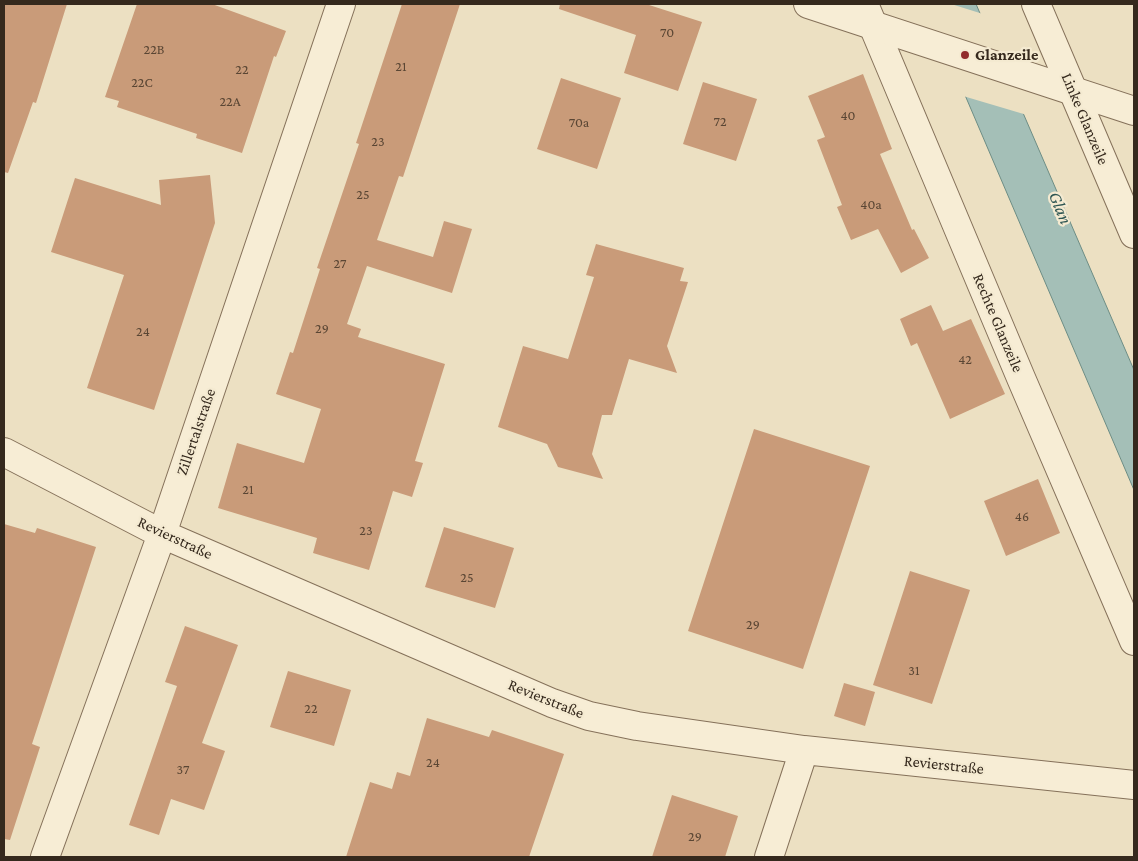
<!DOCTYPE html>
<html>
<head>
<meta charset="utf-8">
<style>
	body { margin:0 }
	#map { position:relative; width:1138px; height:861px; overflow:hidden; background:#ece0c2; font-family:"Crimson Pro",serif }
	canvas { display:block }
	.frame { position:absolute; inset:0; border:5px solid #35291d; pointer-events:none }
</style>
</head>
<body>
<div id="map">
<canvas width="1138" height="861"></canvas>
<div class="frame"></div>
</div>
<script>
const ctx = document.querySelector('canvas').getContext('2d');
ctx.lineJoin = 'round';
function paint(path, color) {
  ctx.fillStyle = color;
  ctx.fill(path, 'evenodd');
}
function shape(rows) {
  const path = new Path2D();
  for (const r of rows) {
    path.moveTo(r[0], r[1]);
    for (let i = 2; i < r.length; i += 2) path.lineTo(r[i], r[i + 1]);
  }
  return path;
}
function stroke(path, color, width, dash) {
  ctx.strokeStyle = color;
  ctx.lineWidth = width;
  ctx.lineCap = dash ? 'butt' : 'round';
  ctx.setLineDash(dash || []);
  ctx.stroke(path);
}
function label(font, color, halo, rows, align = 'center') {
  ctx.font = font + ' "Crimson Pro",serif';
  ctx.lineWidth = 4.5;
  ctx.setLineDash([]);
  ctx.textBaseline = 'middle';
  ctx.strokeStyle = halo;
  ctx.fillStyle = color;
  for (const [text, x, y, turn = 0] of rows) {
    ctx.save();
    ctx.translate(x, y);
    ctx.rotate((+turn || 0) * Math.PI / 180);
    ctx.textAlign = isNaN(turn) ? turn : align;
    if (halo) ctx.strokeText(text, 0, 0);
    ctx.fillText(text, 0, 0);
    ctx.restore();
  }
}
const water = shape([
	[926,4,976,4,1134,370,1134,490,926,4]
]);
paint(water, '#a4bfb7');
stroke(water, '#6c8c84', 1);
paint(shape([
	[923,4,951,4,983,14,1027,115,963,96]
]), '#ece0c2');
paint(shape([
	[4,4,67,4,36,103,33,102,8,173,4,172],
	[137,4,212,4,286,31,276,57,274,56,242,153,196,138,197,134,117,107,119,101,105,97],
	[402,4,460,4,403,177,399,176,377,240,433,257,444,221,472,229,452,293,367,266,347,324,361,329,358,337,445,364,415,461,423,463,412,497,393,491,369,570,313,553,317,538,218,508,237,443,304,463,321,409,276,394,290,352,293,353,320,269,317,268,359,144,356,143],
	[560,4,646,4,702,22,678,91,624,73,636,35,559,9],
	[863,74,892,149,880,154,912,230,914,229,929,258,901,273,878,229,851,240,837,207,842,205,817,140,825,137,808,96],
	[561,78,621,98,597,169,537,149],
	[703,82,757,99,736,161,683,144],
	[210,175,215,223,154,410,87,388,124,275,51,252,75,178,161,205,159,180],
	[596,244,684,268,680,281,688,282,667,346,677,373,629,359,612,415,602,415,592,454,603,479,558,467,547,444,498,427,523,346,568,359,594,277,586,275],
	[931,305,943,331,971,319,1005,394,950,419,917,343,911,346,900,319],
	[754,429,870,466,803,669,688,631],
	[1038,479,1060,533,1006,556,984,501],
	[4,524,35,533,37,528,96,547,32,744,40,747,10,840,4,839],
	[444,527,514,548,495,608,425,587],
	[910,571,970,590,932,704,873,685],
	[185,626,238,645,202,743,225,751,204,810,171,799,159,835,129,825,177,686,165,682],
	[288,671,351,690,334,746,270,727],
	[844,683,875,692,865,726,834,716],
	[427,718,489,737,492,730,564,754,529,857,346,857,370,782,392,789,397,772,410,776],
	[672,795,738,816,725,857,652,857]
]), '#c99b79');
const minor = shape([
	[864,4,1021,378,1134,641],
	[1036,4,1134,234],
	[4,452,162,534,552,703,589,716,637,726,804,750,1134,785],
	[45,857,162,534,341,4],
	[769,857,804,750]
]);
const tertiary = shape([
	[808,4,1134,111]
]);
stroke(minor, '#85715a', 30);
stroke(tertiary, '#85715a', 30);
stroke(minor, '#f7edd5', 28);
stroke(tertiary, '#f7edd5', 28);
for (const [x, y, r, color] of [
	[965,55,5,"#922c2c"]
]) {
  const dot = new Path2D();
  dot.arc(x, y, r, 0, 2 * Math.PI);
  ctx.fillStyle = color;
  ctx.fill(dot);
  stroke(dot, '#f4ead1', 2);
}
label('14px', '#5a4634', null, [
	["70",667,33],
	["22B",154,50],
	["21",401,67],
	["22",242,70],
	["22C",142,83],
	["22A",230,102],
	["40",848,116],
	["72",720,122],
	["70a",579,123],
	["23",378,142],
	["25",363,195],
	["40a",871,205],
	["27",340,264],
	["29",322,329],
	["24",143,332],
	["42",965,360],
	["21",248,490],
	["46",1022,517],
	["23",366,531],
	["25",467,578],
	["29",753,625],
	["31",914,671],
	["22",311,709],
	["24",433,763],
	["37",183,770],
	["29",695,837]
]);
label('bold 16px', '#35291d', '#f4ead1', [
	["Glanzeile",975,55]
], 'left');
label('16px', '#35291d', '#f4ead1', [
	["Linke Glanzeile",1085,119,67],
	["Rechte Glanzeile",998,323,67],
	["Zillertalstraße",196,432,-71],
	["Revierstraße",175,538,25],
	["Revierstraße",546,699,22],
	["Revierstraße",944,765,6]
]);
label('italic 18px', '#2d5552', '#f4ead1', [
	["Glan",1060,208,67]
]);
</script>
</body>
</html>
